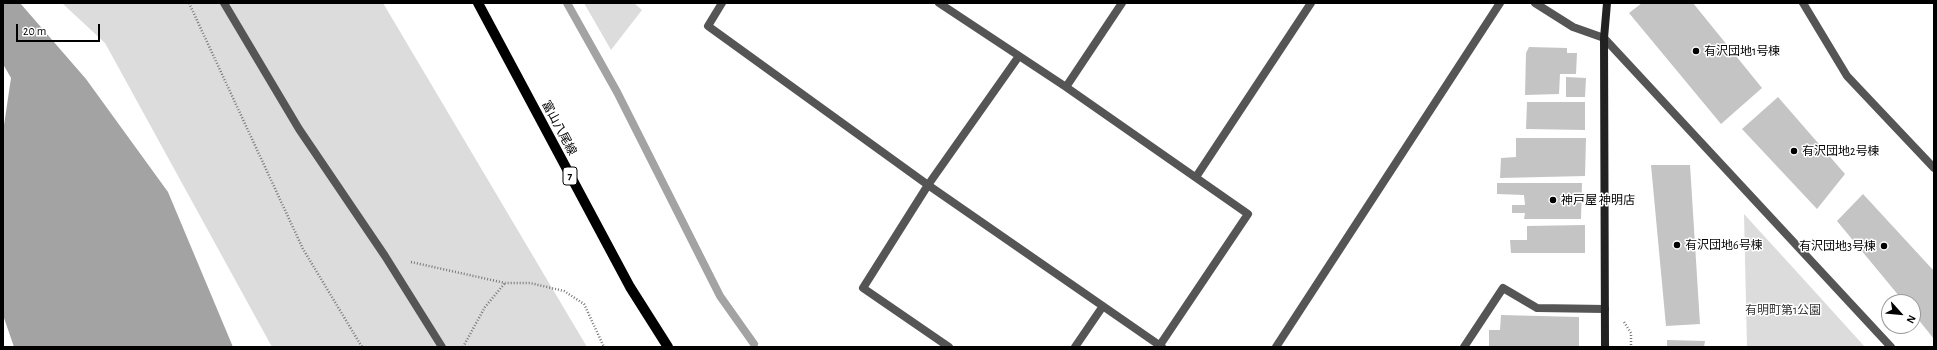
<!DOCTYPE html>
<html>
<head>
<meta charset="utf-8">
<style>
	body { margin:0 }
	#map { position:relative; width:1937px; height:350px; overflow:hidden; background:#fff; font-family:"Alegreya Sans",sans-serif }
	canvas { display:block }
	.frame { position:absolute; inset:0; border:4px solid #000; pointer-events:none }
	.north { position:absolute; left:1881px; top:294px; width:40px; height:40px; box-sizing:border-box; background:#fff; border:1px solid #999; border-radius:50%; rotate:117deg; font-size:11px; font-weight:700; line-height:16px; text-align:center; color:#000 }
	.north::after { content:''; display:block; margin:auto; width:14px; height:18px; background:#000; clip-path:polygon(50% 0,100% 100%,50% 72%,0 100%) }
	.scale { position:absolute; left:16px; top:24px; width:84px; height:18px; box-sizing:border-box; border:2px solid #000; border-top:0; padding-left:5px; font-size:12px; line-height:14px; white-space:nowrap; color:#000; -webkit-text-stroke:3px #fff; paint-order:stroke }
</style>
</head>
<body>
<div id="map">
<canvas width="1937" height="350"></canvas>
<div class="frame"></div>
<div class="north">N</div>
<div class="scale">20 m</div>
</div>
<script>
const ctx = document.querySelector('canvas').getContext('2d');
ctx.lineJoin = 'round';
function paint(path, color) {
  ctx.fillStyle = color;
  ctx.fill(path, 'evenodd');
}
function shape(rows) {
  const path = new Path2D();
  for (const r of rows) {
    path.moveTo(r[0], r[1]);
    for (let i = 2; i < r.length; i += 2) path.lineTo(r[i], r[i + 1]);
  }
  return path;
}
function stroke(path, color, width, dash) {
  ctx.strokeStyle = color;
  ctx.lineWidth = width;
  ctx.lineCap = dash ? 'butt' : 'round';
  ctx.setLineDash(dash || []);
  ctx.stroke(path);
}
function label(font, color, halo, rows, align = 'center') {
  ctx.font = font + ' "Alegreya Sans","Noto Sans JP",sans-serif';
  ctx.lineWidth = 3;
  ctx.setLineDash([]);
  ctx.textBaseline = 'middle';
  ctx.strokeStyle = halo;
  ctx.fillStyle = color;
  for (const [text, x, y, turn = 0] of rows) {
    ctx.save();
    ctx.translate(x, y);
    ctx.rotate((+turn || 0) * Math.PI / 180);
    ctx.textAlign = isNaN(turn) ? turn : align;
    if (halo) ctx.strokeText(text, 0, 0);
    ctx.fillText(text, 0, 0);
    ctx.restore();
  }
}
paint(shape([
	[62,3,383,3,587,347,272,347,105,43],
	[584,3,634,3,642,10,611,50],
	[1744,214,1807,283,1865,347,1747,347]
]), '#dcdcdc');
paint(shape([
	[3,3,20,3,86,79,168,192,233,347,14,347,3,315,3,132,11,78,3,64]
]), '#a3a3a3');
stroke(shape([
	[567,3,617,92,720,296,754,344]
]), '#a3a3a3', 8);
paint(shape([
	[1642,3,1693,3,1762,88,1721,124,1629,13],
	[1529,47,1567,48,1567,53,1577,53,1576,74,1560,74,1559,94,1525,95,1526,53],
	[1566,77,1586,78,1585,97,1566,97],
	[1778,97,1845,174,1817,209,1742,129],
	[1527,102,1585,102,1585,130,1526,129],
	[1516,138,1586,138,1585,176,1500,178,1501,158,1516,157],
	[1651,165,1690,165,1700,324,1666,326],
	[1497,183,1582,183,1581,219,1524,219,1525,213,1512,213,1512,205,1525,205,1524,195,1497,194],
	[1863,194,1934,271,1934,339,1913,313,1913,302,1904,302,1837,221],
	[1585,225,1585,253,1511,253,1510,240,1527,240,1527,226],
	[1501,315,1579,317,1579,347,1489,347,1489,330,1500,330],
	[1667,340,1705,341,1704,347,1667,347]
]), '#c4c4c4');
stroke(shape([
	[189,3,303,249,362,347],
	[411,262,505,283,530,283,564,291,584,304,604,347],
	[1624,322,1631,333,1631,347],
	[463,347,485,307,505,283]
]), '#777', 2.5, [1, 2]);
stroke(shape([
	[224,3,299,129,385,256,442,347]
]), '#555', 8);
stroke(shape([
	[722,3,708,26,928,185,1162,347],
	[939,3,1066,87,1248,214,1160,345],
	[1535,3,1573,27,1604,38,1891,347],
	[1803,3,1847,76,1934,168],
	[1066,87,1122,3],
	[1196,177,1311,3],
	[949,347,863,288,928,185,1019,56],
	[1075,347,1103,306],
	[1276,347,1500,3],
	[1464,347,1503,288,1537,308,1605,309]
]), '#555', 8);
stroke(shape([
	[1605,347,1604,38,1607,3]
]), '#222', 8);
stroke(shape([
	[478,3,630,287,668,347]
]), '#000', 10);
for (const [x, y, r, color] of [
	[1696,51,4,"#000"],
	[1794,151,4,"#000"],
	[1553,200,4,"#000"],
	[1677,245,4,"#000"],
	[1884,246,4,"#000"]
]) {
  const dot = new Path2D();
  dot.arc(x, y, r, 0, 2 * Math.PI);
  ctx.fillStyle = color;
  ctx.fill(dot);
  stroke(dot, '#fff', 1.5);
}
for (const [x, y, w] of [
	[570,176,14]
]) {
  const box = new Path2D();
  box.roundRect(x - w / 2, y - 9, w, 18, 3);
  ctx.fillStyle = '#fff';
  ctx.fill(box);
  stroke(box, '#000', 1);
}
label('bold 11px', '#000', null, [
	["7",570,176]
]);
label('12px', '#000', '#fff', [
	["有沢団地1号棟",1704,51],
	["有沢団地2号棟",1802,151],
	["神戸屋 神明店",1561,200],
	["有沢団地6号棟",1685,245],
	["有沢団地3号棟",1876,246,"right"]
], 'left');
label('12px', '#000', '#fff', [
	["富山八尾線",559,128,62]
]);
label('12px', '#333', '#fff', [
	["有明町第1公園",1783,310]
]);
</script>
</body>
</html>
